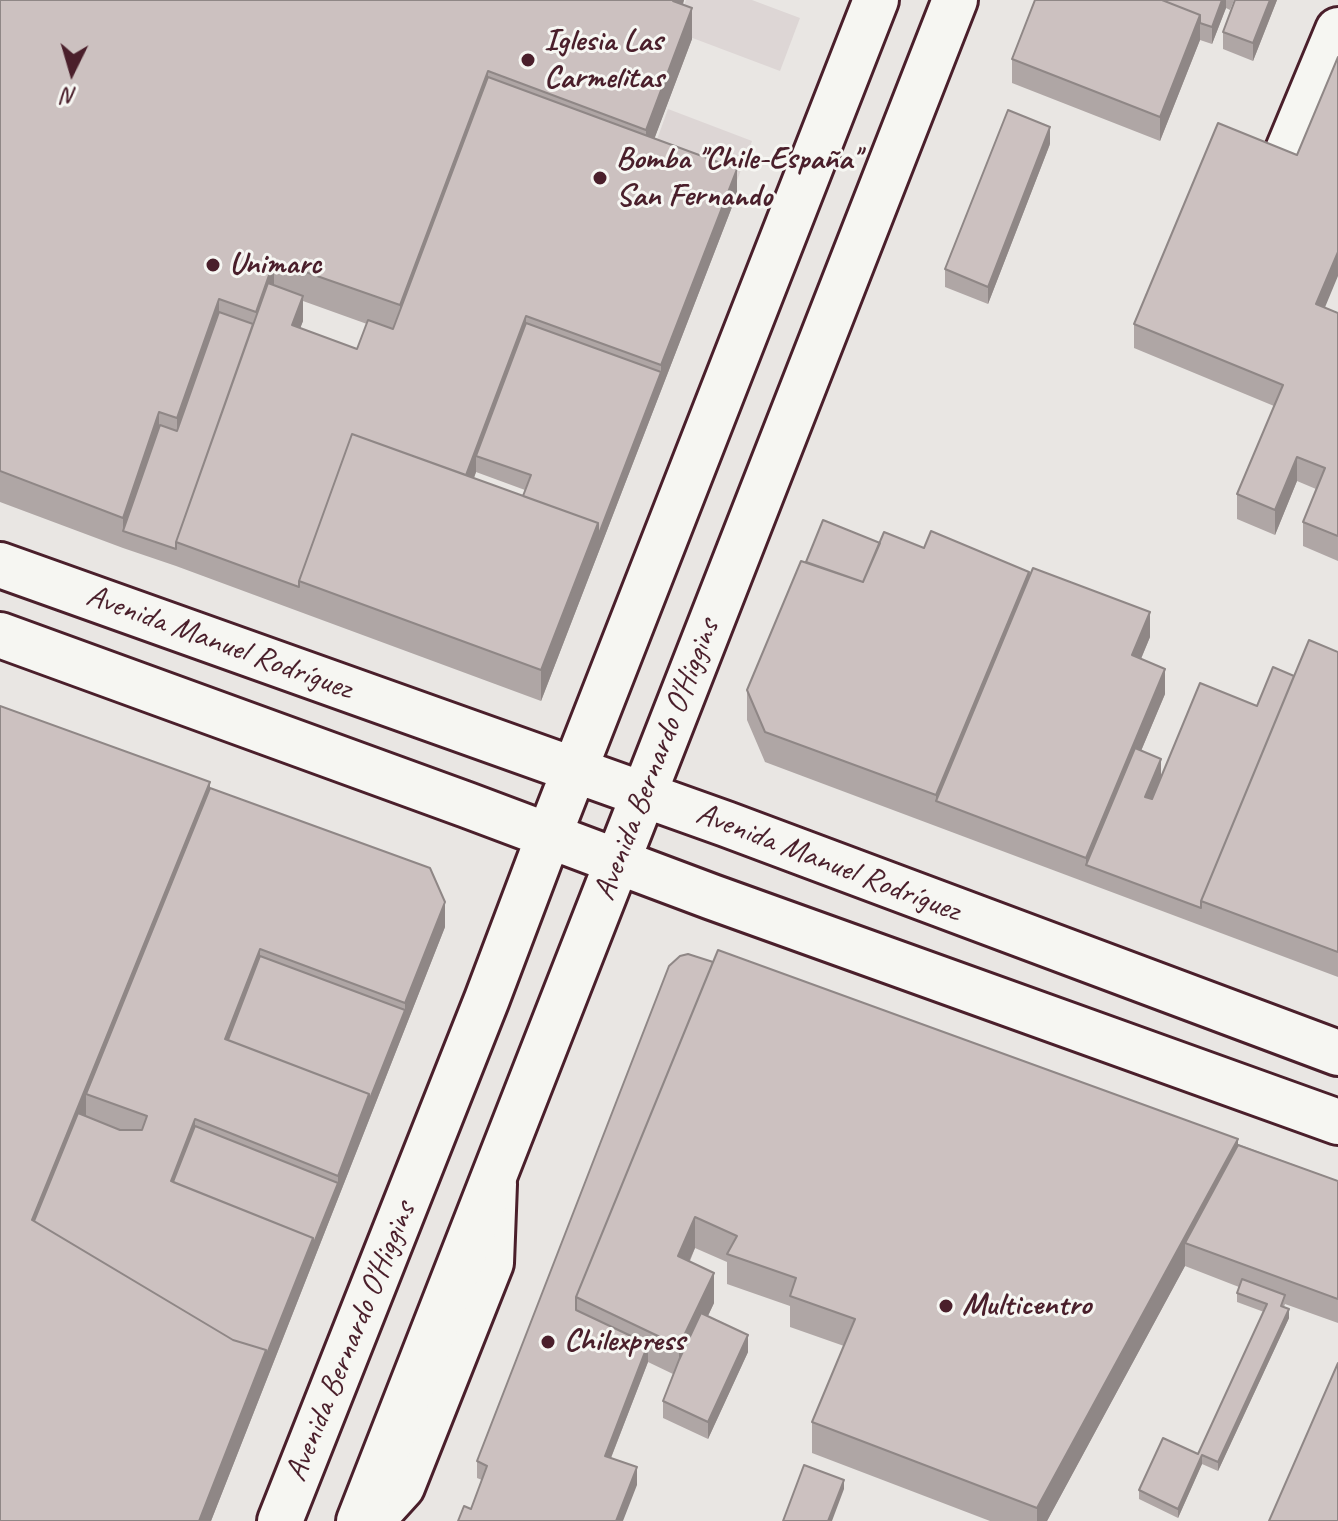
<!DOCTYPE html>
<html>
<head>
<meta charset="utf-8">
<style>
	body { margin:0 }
	#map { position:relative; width:1338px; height:1521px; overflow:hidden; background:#f6f6f2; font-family:Caveat,sans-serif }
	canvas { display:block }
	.north { position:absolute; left:32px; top:32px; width:80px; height:80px; -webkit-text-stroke:6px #f6f6f2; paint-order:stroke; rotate:185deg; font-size:22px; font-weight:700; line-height:32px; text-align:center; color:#4a1f2b }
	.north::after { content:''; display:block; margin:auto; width:28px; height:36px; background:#4a1f2b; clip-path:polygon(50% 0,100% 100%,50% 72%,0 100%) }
</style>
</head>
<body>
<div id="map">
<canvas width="1338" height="1521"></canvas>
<div class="north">N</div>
</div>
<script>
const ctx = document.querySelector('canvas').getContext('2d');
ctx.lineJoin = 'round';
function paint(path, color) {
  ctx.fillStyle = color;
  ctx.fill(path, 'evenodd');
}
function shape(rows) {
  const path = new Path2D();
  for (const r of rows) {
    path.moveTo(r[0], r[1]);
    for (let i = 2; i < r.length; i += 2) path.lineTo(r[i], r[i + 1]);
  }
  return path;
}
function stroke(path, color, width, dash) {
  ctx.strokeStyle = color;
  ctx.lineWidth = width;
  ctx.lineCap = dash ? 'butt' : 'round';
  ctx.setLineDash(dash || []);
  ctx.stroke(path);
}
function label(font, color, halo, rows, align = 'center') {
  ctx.font = font + ' Caveat,sans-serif';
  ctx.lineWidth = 6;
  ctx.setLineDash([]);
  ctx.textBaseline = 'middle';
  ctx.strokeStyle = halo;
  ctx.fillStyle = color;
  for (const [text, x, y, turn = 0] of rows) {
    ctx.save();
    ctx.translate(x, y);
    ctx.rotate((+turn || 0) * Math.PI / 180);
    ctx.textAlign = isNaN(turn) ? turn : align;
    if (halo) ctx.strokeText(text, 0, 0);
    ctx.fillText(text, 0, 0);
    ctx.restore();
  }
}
paint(shape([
	[0,0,1338,0,1338,1521,0,1521]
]), '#e9e6e3');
paint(shape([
	[686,0,752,0,800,18,780,71,674,31],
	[668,109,752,141,733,191,650,159]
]), '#ddd6d5');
const minor = shape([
	[1283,162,1338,30],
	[371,1521,402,1487,491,1263,494,1184]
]);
const major = shape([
	[0,565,726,824,1338,1053],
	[0,635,467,805,712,897,1338,1122],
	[280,1521,487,999,549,835,876,0],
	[359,1521,955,0]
]);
stroke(minor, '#4a1f2b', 50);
stroke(major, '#4a1f2b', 50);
stroke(minor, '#f6f6f2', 44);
stroke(major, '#f6f6f2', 44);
paint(shape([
	[0,0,684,0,683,5,692,39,654,139,737,194,541,701,176,566,123,548,0,502],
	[303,301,367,324,357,349,300,328,303,321],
	[476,472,525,490,523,496,474,478],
	[1035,0,1234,0,1230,10,1226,8,1212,44,1200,40,1160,141,1012,83,1012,59],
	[1235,0,1277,0,1253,61,1223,49,1223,32],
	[1050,144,988,304,945,287,945,269],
	[1297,155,1325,308,1338,313,1338,561,1303,546,1303,522,1316,489,1297,481,1275,535,1237,519,1237,494,1274,406,1134,348,1134,324],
	[880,543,924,548,1029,577,1150,637,1141,659,1165,694,1141,751,1161,776,1257,706,1294,676,1338,652,1338,977,765,762,747,720,747,690,806,562],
	[0,706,210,788,445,927,211,1521,0,1521],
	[680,956,1238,1144,1338,1181,1338,1323,1285,1304,1284,1307,1289,1318,1218,1471,1202,1464,1178,1518,1139,1499,1139,1490,1198,1454,1264,1312,1237,1302,1237,1293,1239,1287,1185,1266,1047,1521,990,1521,812,1453,812,1422,844,1346,790,1327,790,1306,727,1284,727,1262,695,1248,690,1261,714,1303,708,1316,748,1352,708,1439,663,1418,663,1401,673,1374,648,1362,611,1458,637,1485,471,1509,482,1480,477,1478,477,1461]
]), '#afa6a5');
paint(shape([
	[673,0,684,0,673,32],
	[1222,0,1226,0,1226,8,1212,44,1212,27],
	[1270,0,1277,0,1253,61,1253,43],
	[692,8,692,39,646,161,646,130],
	[1200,15,1200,40,1160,141,1160,117],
	[488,71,488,102,400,336,400,305],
	[1050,127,1050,144,988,304,988,287],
	[737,169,737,194,541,701,541,670,598,523,661,372,661,365],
	[1338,252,1338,276,1316,329,1316,304],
	[274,261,274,291,256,325,256,312],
	[303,296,303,321,292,350,292,325],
	[219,299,219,329,177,449,177,418],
	[526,316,526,340,476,456,476,472,464,505,464,481],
	[159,412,159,443,123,531,123,518],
	[1297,457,1297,481,1275,535,1275,510],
	[1029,572,1029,602,936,801,936,795],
	[1150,612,1150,637,1132,680,1132,655],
	[1165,669,1165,694,1092,867,1086,865,1086,882,1086,858],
	[1161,759,1161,777,1145,814,1145,797],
	[210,782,210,812,86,1094,86,1117,40,1231,32,1220],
	[445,902,445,927,313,1262,313,1245,338,1183,338,1176,369,1094,405,1010,405,1003],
	[260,949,260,973,231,1048,225,1039],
	[195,1119,195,1143,176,1191,171,1181],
	[1238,1139,1238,1169,1185,1243,1185,1266,1047,1521,1037,1521,1037,1508],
	[695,1217,695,1248,678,1286,678,1256],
	[313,1238,313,1262,211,1521,199,1521,266,1350],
	[714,1273,714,1303,679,1377,679,1346],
	[1289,1309,1289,1318,1218,1471,1218,1462],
	[748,1335,748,1352,708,1439,708,1422],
	[648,1344,648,1362,605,1473,605,1456],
	[1202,1455,1202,1464,1178,1518,1178,1509],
	[637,1467,637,1485,623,1521,616,1521],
	[844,1480,844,1489,832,1521,828,1521]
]), '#8f8786');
const building = shape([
	[0,0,673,0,673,1,692,8,646,130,488,71,400,305,274,261,256,312,219,299,177,418,159,412,123,518,0,471,0,0],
	[1035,0,1162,0,1200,15,1160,117,1012,59,1035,0],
	[1162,0,1222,0,1212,27,1200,23,1200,15,1162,0],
	[1235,0,1270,0,1253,43,1223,32,1235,0],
	[1338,57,1338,252,1316,304,1338,313,1338,536,1303,522,1325,468,1297,457,1275,510,1237,494,1283,385,1134,324,1218,123,1297,155,1338,57],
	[488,77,737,169,661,365,526,316,466,475,352,434,299,581,299,587,176,542,268,283,303,296,292,325,357,349,368,320,393,329,488,77],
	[1008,110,1050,127,988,287,945,269,1008,110],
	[219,312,253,324,176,542,176,549,123,531,160,425,177,431,219,312],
	[526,323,661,372,598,536,598,523,523,496,531,475,476,456,526,323],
	[352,434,598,523,541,670,299,581,352,434],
	[823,520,880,543,863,582,806,562,823,520],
	[931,531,1029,572,936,795,765,732,747,690,801,561,863,582,884,532,924,548,931,531],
	[1033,568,1150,612,1132,655,1165,669,1086,858,936,801,1033,568],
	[1309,640,1338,652,1338,952,1201,901,1309,640],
	[1273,667,1294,676,1201,901,1201,908,1086,865,1135,748,1161,759,1145,797,1152,799,1200,683,1257,706,1273,667],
	[0,706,210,782,32,1220,233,1340,266,1350,199,1521,0,1521,0,706],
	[210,788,430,868,445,902,405,1003,260,949,225,1039,369,1094,338,1176,195,1119,171,1181,313,1238,266,1356,266,1350,233,1340,34,1221,78,1113,120,1130,142,1130,147,1116,86,1094,210,788],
	[718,950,1238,1139,1037,1508,812,1422,855,1319,790,1296,796,1278,727,1254,737,1236,695,1217,678,1256,714,1273,679,1346,576,1297,718,950],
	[688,954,713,962,576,1297,576,1310,648,1344,605,1456,637,1467,616,1521,458,1521,464,1506,471,1509,487,1466,477,1461,669,966,680,956,688,954],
	[260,956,405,1010,369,1101,369,1094,228,1040,260,956],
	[195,1126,338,1183,313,1245,313,1238,173,1182,195,1126],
	[1238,1145,1338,1181,1338,1299,1185,1243,1238,1145],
	[1242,1279,1285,1295,1281,1306,1289,1309,1218,1462,1202,1455,1178,1509,1139,1490,1163,1438,1198,1454,1267,1304,1237,1293,1242,1279],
	[701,1313,748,1335,708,1422,663,1401,679,1360,701,1313],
	[1338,1363,1338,1521,1269,1521,1338,1363],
	[804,1465,844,1480,828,1521,783,1521,804,1465]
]);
paint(building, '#ccc1c0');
stroke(building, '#8f8786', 2);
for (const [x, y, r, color] of [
	[528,60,8,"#4a1f2b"],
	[600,178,8,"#4a1f2b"],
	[213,265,8,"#4a1f2b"],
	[946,1306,8,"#4a1f2b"],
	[548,1342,8,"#4a1f2b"]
]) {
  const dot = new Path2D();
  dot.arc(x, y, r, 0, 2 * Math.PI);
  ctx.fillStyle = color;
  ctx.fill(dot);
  stroke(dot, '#f6f6f2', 3);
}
label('bold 32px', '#4a1f2b', '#f6f6f2', [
	["Iglesia Las",544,42],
	["Carmelitas",544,79],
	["Bomba \"Chile-España\"",616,160],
	["San Fernando",616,197],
	["Unimarc",229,265],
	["Multicentro",962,1306],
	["Chilexpress",564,1342]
], 'left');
label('32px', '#4a1f2b', '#f6f6f2', [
	["Avenida Manuel Rodríguez",219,643,20],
	["Avenida Bernardo O'Higgins",657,760,-69],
	["Avenida Manuel Rodríguez",828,863,21],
	["Avenida Bernardo O'Higgins",351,1342,-68]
]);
</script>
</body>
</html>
